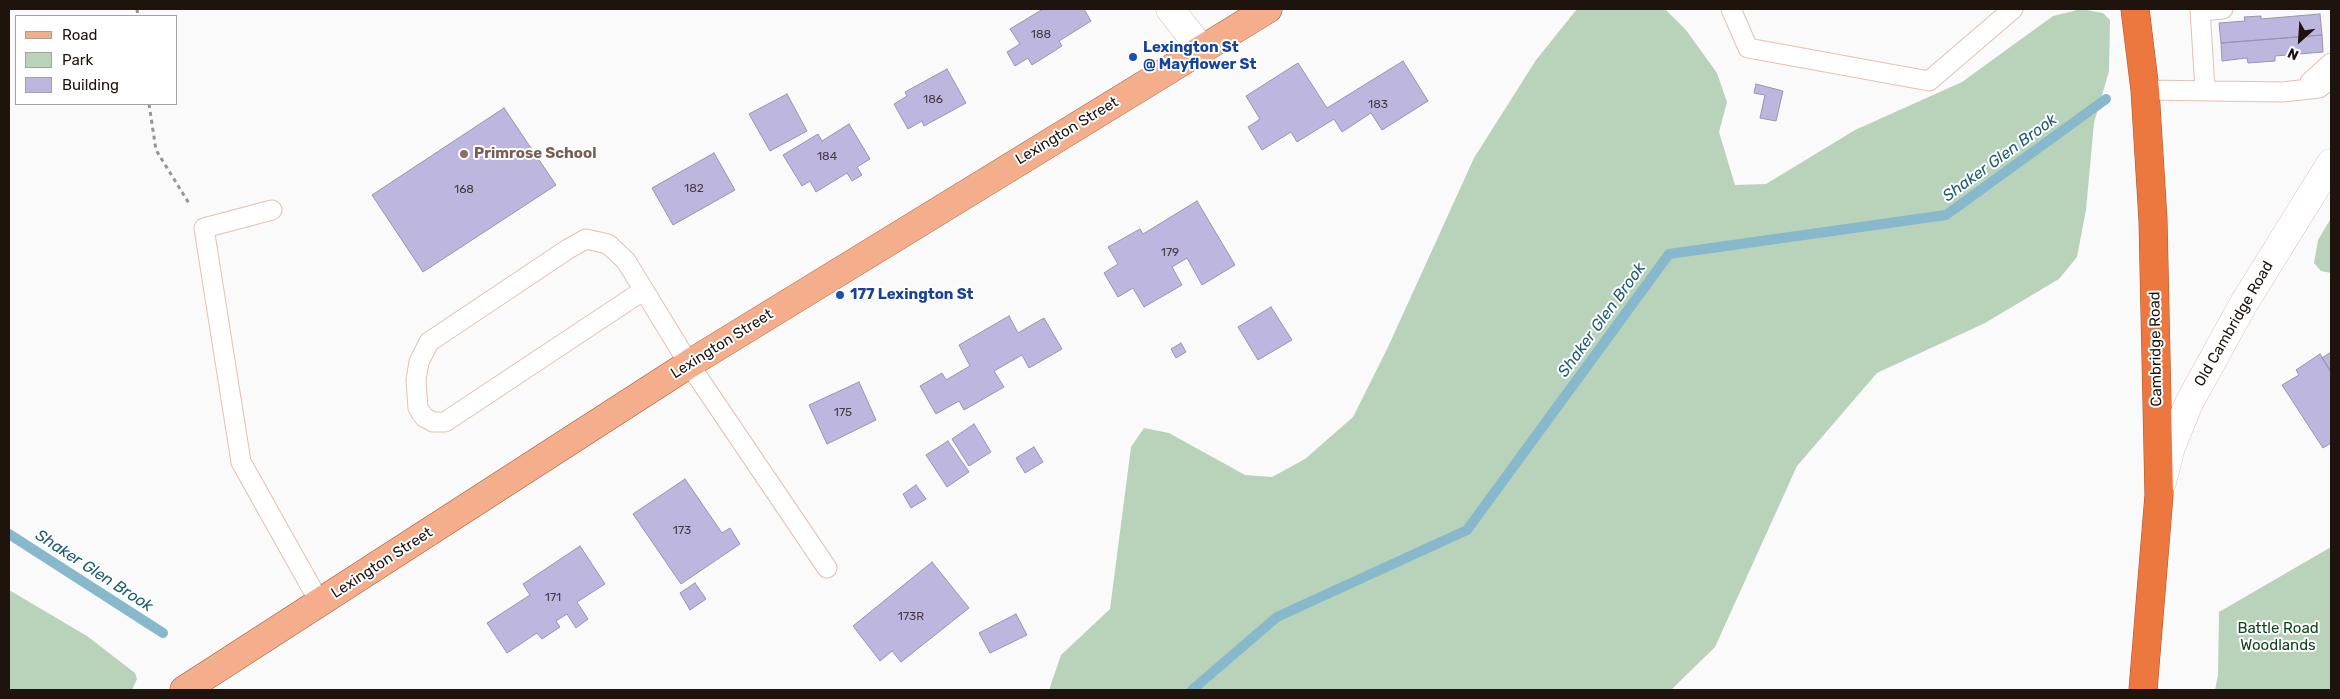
<!DOCTYPE html>
<html>
<head>
<meta charset="utf-8">
<style>
	body { margin:0 }
	#map { position:relative; width:2340px; height:699px; overflow:hidden; background:#fafafa; font-family:Rubik,sans-serif }
	canvas { display:block }
	.frame { position:absolute; inset:0; border:10px solid #1e130d; pointer-events:none }
	.legend { position:absolute; left:15px; top:15px; width:162px; height:90px; box-sizing:border-box; background:#fff; border:1px solid #a5a19e; margin:0; padding:6px 9px; list-style:none; font-size:15px; color:#1e130d }
	.legend li { display:flex; align-items:center; gap:10px; height:25px }
	.legend b { width:25px; border:1px solid #a5a19e }
	.north { position:absolute; left:2275px; top:15px; width:50px; height:50px; -webkit-text-stroke:4px #fff; paint-order:stroke; rotate:206deg; font-size:14px; font-weight:700; line-height:20px; text-align:center; color:#1e130d }
	.north::after { content:''; display:block; margin:auto; width:18px; height:22px; background:#1e130d; clip-path:polygon(50% 0,100% 100%,50% 72%,0 100%) }
</style>
</head>
<body>
<div id="map">
<canvas width="2340" height="699"></canvas>
<div class="frame"></div>
<ul class="legend">
<li><b style="height:6px;background:#f4ae8c"></b>Road</li>
<li><b style="height:14px;background:#b9d3ba"></b>Park</li>
<li><b style="height:14px;background:#bdb6df"></b>Building</li>
</ul>
<div class="north">N</div>
</div>
<script>
const ctx = document.querySelector('canvas').getContext('2d');
ctx.lineJoin = 'round';
function paint(path, color) {
  ctx.fillStyle = color;
  ctx.fill(path, 'evenodd');
}
function shape(rows) {
  const path = new Path2D();
  for (const r of rows) {
    path.moveTo(r[0], r[1]);
    for (let i = 2; i < r.length; i += 2) path.lineTo(r[i], r[i + 1]);
  }
  return path;
}
function stroke(path, color, width, dash) {
  ctx.strokeStyle = color;
  ctx.lineWidth = width;
  ctx.lineCap = dash ? 'butt' : 'round';
  ctx.setLineDash(dash || []);
  ctx.stroke(path);
}
function label(font, color, halo, rows, align = 'center') {
  ctx.font = font + ' Rubik,sans-serif';
  ctx.lineWidth = 4;
  ctx.setLineDash([]);
  ctx.textBaseline = 'middle';
  ctx.strokeStyle = halo;
  ctx.fillStyle = color;
  for (const [text, x, y, turn = 0] of rows) {
    ctx.save();
    ctx.translate(x, y);
    ctx.rotate((+turn || 0) * Math.PI / 180);
    ctx.textAlign = isNaN(turn) ? turn : align;
    if (halo) ctx.strokeText(text, 0, 0);
    ctx.fillText(text, 0, 0);
    ctx.restore();
  }
}
paint(shape([
	[1577,9,1665,9,1686,30,1717,73,1727,102,1719,132,1735,185,1766,184,1855,130,1962,82,2053,16,2081,9,2103,13,2110,20,2109,71,2094,123,2086,210,2077,257,2059,279,1985,323,1877,373,1797,466,1715,647,1671,690,1049,690,1061,655,1110,609,1131,447,1144,428,1169,433,1245,475,1272,477,1305,459,1353,417,1388,347,1474,158,1536,60],
	[2331,218,2331,273,2321,271,2314,263,2318,240],
	[2331,547,2331,690,2215,690,2218,675,2219,612],
	[9,590,87,636,135,673,137,679,132,690,9,690]
]), '#b9d3ba');
stroke(shape([
	[9,534,163,633],
	[1192,690,1277,617,1467,530,1669,254,1946,215,2106,99]
]), '#88b8cc', 10);
const building = shape([
	[1043,9,1084,9,1091,21,1059,41,1062,46,1032,65,1028,58,1015,66,1007,52,1020,44,1010,29,1043,9],
	[2320,14,2322,35,2221,43,2219,23,2245,21,2244,17,2261,16,2261,19,2320,14],
	[2322,35,2323,52,2275,56,2275,61,2248,63,2247,58,2222,61,2221,43,2322,35],
	[1403,61,1428,101,1382,130,1371,113,1342,132,1334,119,1297,142,1291,132,1262,150,1248,127,1260,119,1246,96,1298,63,1327,108,1403,61],
	[947,69,966,103,924,126,922,121,908,129,894,104,907,96,905,92,947,69],
	[1756,84,1783,91,1776,121,1760,118,1765,95,1754,93,1756,84],
	[787,94,807,131,770,151,749,114,787,94],
	[504,108,556,185,423,272,372,195,504,108],
	[849,124,870,159,857,167,862,175,852,181,847,173,816,192,810,181,802,186,783,155,818,134,822,141,849,124],
	[714,153,735,190,673,225,652,188,714,153],
	[1197,201,1235,265,1202,285,1187,258,1172,267,1182,285,1144,307,1133,288,1118,297,1104,273,1118,264,1108,247,1140,229,1143,234,1197,201],
	[1271,307,1292,340,1258,360,1238,327,1271,307],
	[1009,316,1018,333,1044,318,1062,349,1029,368,1022,355,994,371,1004,387,964,410,959,401,936,414,920,386,942,373,946,380,970,366,959,345,1009,316],
	[1181,343,1186,352,1176,358,1171,349,1181,343],
	[2331,352,2331,372,2322,358,2331,352],
	[2320,354,2331,372,2331,443,2323,448,2282,385,2299,375,2296,370,2320,354],
	[859,382,876,420,827,444,809,405,859,382],
	[974,424,991,452,969,466,952,439,974,424],
	[948,441,969,472,947,487,926,455,948,441],
	[1034,447,1043,462,1025,473,1016,458,1034,447],
	[685,479,722,533,730,528,740,544,681,584,633,514,685,479],
	[916,485,926,499,911,508,903,494,916,485],
	[580,546,605,584,577,602,588,619,576,628,567,614,556,621,560,627,542,639,537,633,507,653,487,623,530,595,523,584,580,546],
	[932,562,969,608,901,662,892,651,880,661,853,626,932,562],
	[695,583,706,599,690,610,680,593,695,583],
	[1016,614,1027,635,990,653,979,633,1016,614]
]);
paint(building, '#bdb6df');
stroke(building, '#9893b2', 1);
const lane = shape([
	[1731,9,1748,48,1929,81,2013,9],
	[2200,9,2205,90],
	[2200,11,2223,9],
	[2310,82,2331,63],
	[2145,90,2282,92,2319,88,2331,79],
	[272,210,204,228,241,462,320,603],
	[644,290,445,422,433,422,424,417,418,408,416,380,419,362,429,342,568,249,586,239,608,244,626,261,689,364,827,568]
]);
const street = shape([
	[1170,9,1202,50],
	[2162,482,2171,447,2189,403,2244,303,2331,163]
]);
const primary = shape([
	[184,690,689,364,1268,9]
]);
const highway = shape([
	[2135,9,2145,90,2153,220,2159,495,2143,690]
]);
stroke(lane, '#e3c1b1', 21);
stroke(street, '#e3c1b1', 29);
stroke(primary, '#a4552e', 29);
stroke(highway, '#a4552e', 29);
stroke(shape([
	[137,9,138,16],
	[149,104,156,150,190,205]
]), '#999492', 3, [4, 4]);
stroke(lane, '#fff', 19);
stroke(street, '#fff', 28);
stroke(primary, '#f4ae8c', 28);
stroke(highway, '#ec783f', 28);
for (const [x, y, r, color] of [
	[1133,57,5,"#1a4fb4"],
	[464,154,5,"#8d6e63"],
	[840,295,5,"#1a4fb4"]
]) {
  const dot = new Path2D();
  dot.arc(x, y, r, 0, 2 * Math.PI);
  ctx.fillStyle = color;
  ctx.fill(dot);
  stroke(dot, '#fff', 2);
}
label('12px', '#463c42', null, [
	["188",1041,35],
	["186",933,100],
	["183",1378,105],
	["184",827,157],
	["182",694,189],
	["168",464,190],
	["179",1170,253],
	["175",843,413],
	["173",682,531],
	["171",553,598],
	["173R",911,617]
]);
label('bold 15px', '#164399', '#fff', [
	["Lexington St",1143,48],
	["@ Mayflower St",1143,65],
	["177 Lexington St",850,295]
], 'left');
label('15px', '#1e130d', '#fff', [
	["Lexington Street",1067,131,-31],
	["Old Cambridge Road",2234,324,-60],
	["Lexington Street",722,344,-32],
	["Cambridge Road",2156,349,-91],
	["Lexington Street",382,563,-33]
]);
label('bold 15px', '#785e54', '#fff', [
	["Primrose School",474,154]
], 'left');
label('15px', '#10441a', '#fff', [
	["Battle Road",2278,629],
	["Woodlands",2278,646]
]);
label('italic 16px', '#1e5c72', '#fff', [
	["Shaker Glen Brook",2000,158,-36],
	["Shaker Glen Brook",1602,320,-54],
	["Shaker Glen Brook",94,571,33]
]);
</script>
</body>
</html>
